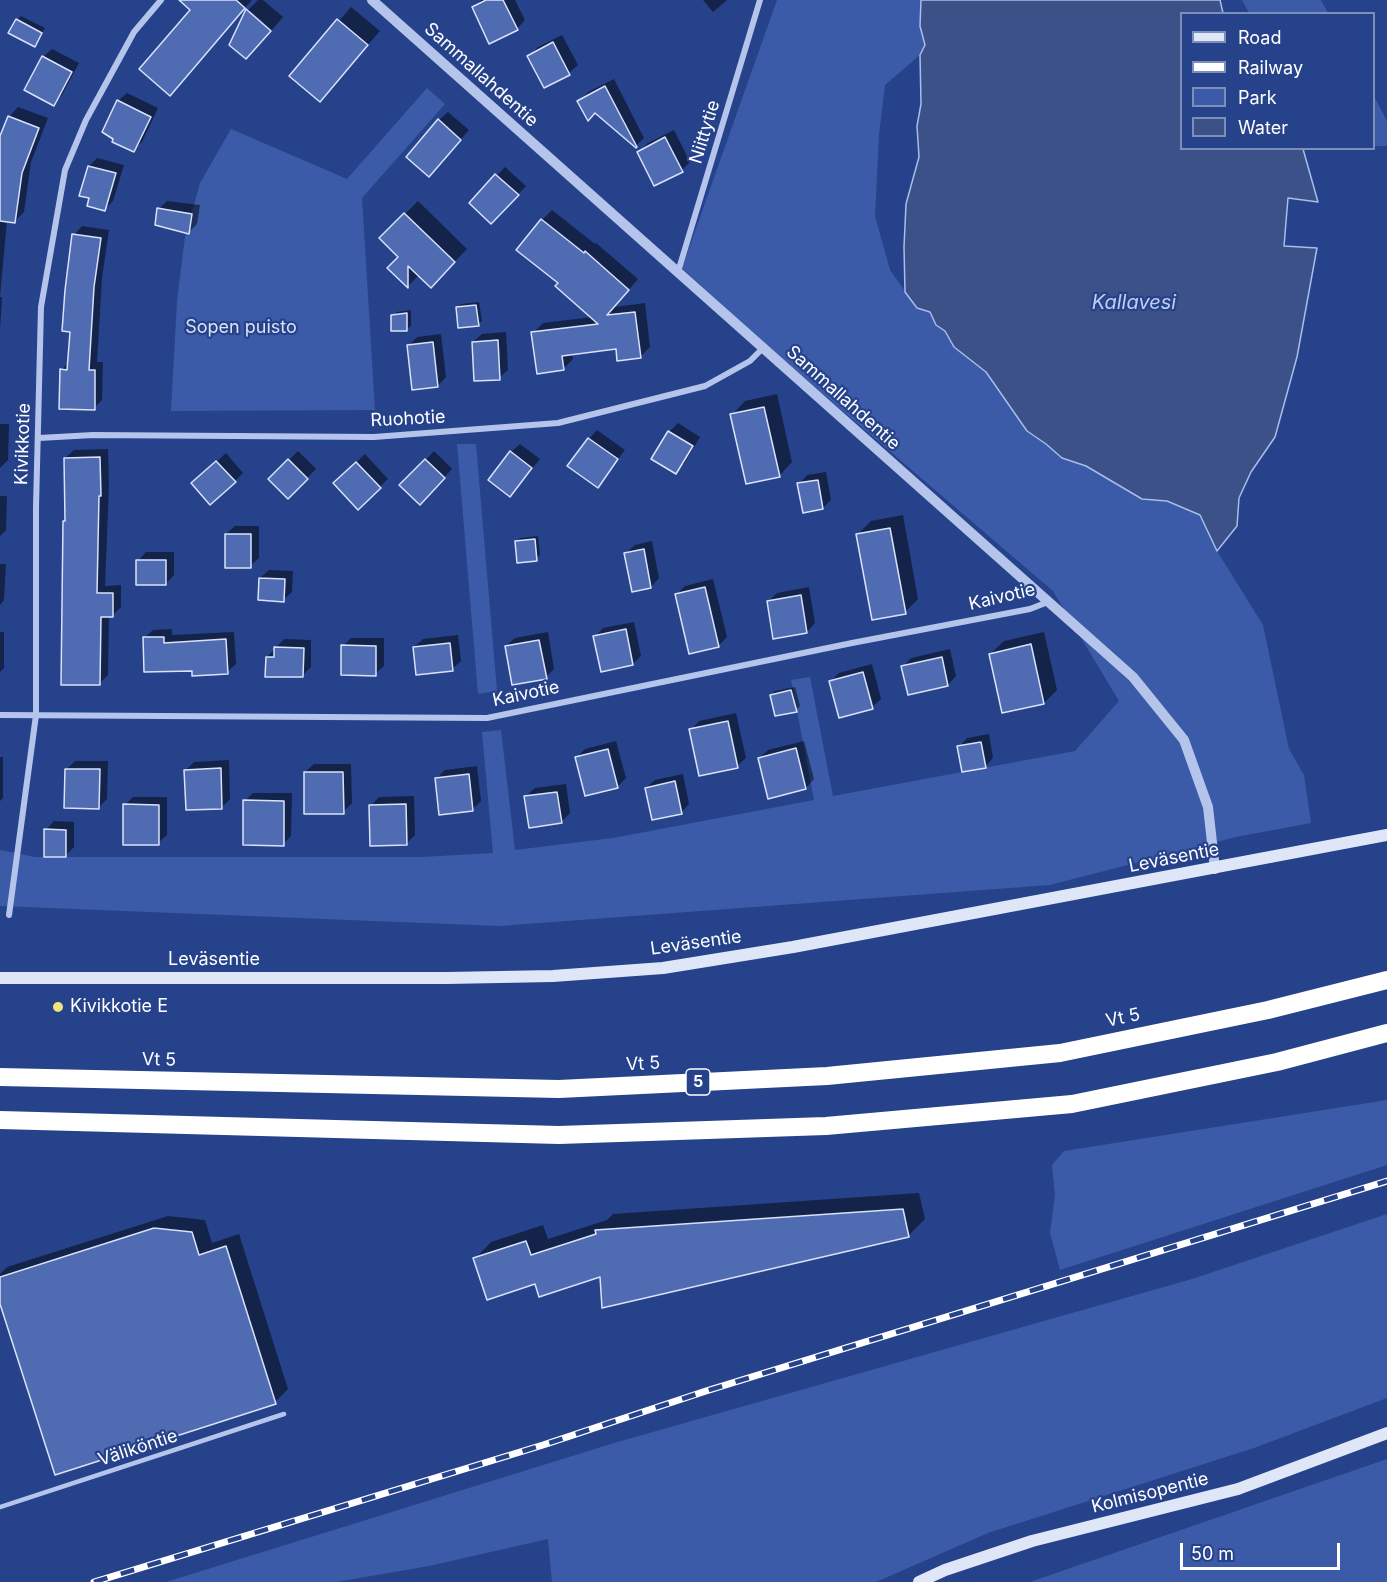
<!DOCTYPE html>
<html>
<head>
<meta charset="utf-8">
<style>
	body { margin:0 }
	#map { position:relative; width:1387px; height:1582px; overflow:hidden; background:#26428b; font-family:Inter,sans-serif }
	canvas { display:block }
	.legend { position:absolute; left:1180px; top:12px; width:195px; height:138px; box-sizing:border-box; background:#26428b; border:2px solid #7d8eb9; margin:0; padding:8px 10px; list-style:none; font-size:18px; color:#fff }
	.legend li { display:flex; align-items:center; gap:12px; height:30px }
	.legend b { width:30px; border:2px solid #7d8eb9 }
	.scale { position:absolute; left:1180px; top:1543px; width:160px; height:27px; box-sizing:border-box; border:3px solid #fff; border-top:0; padding-left:8px; font-size:18px; line-height:21px; white-space:nowrap; color:#fff; -webkit-text-stroke:4px #26428b; paint-order:stroke }
</style>
</head>
<body>
<div id="map">
<canvas width="1387" height="1582"></canvas>
<ul class="legend">
<li><b style="height:8px;background:#dfe6f8"></b>Road</li>
<li><b style="height:8px;background:#fff"></b>Railway</li>
<li><b style="height:16px;background:#3b5ba8"></b>Park</li>
<li><b style="height:16px;background:#3c5187"></b>Water</li>
</ul>
<div class="scale">50 m</div>
</div>
<script>
const ctx = document.querySelector('canvas').getContext('2d');
ctx.lineJoin = 'round';
function paint(path, color) {
  ctx.fillStyle = color;
  ctx.fill(path, 'evenodd');
}
function shape(rows) {
  const path = new Path2D();
  for (const r of rows) {
    path.moveTo(r[0], r[1]);
    for (let i = 2; i < r.length; i += 2) path.lineTo(r[i], r[i + 1]);
  }
  return path;
}
function stroke(path, color, width, dash) {
  ctx.strokeStyle = color;
  ctx.lineWidth = width;
  ctx.lineCap = dash ? 'butt' : 'round';
  ctx.setLineDash(dash || []);
  ctx.stroke(path);
}
function label(font, color, halo, rows, align = 'center') {
  ctx.font = font + ' Inter,sans-serif';
  ctx.lineWidth = 4.5;
  ctx.setLineDash([]);
  ctx.textBaseline = 'middle';
  ctx.strokeStyle = halo;
  ctx.fillStyle = color;
  for (const [text, x, y, turn = 0] of rows) {
    ctx.save();
    ctx.translate(x, y);
    ctx.rotate((+turn || 0) * Math.PI / 180);
    ctx.textAlign = isNaN(turn) ? turn : align;
    if (halo) ctx.strokeText(text, 0, 0);
    ctx.fillText(text, 0, 0);
    ctx.restore();
  }
}
paint(shape([
	[777,0,921,0,920,26,925,45,920,55,885,85,879,135,875,216,890,270,917,308,930,312,936,325,945,331,954,347,986,372,1027,432,1046,444,1062,458,1086,466,1142,499,1167,501,1200,515,1217,551,1263,625,1289,749,1304,775,1311,823,1236,837,1050,885,499,926,0,906,0,850,35,857,421,857,493,853,482,732,501,730,515,850,613,838,814,800,791,680,810,677,833,796,1075,751,1119,701,1053,591,767,346,682,268],
	[1242,0,1321,0,1328,13,1249,13],
	[427,88,445,104,362,198,375,410,171,411,177,301,185,237,200,183,231,129,347,179],
	[1374,96,1387,121,1387,146,1374,146],
	[457,444,476,444,497,691,478,694],
	[1387,1100,1387,1165,1060,1270,1050,1233,1055,1195,1052,1165,1064,1151],
	[1387,1214,1387,1398,1254,1448,988,1533,876,1582,552,1582,548,1539,429,1566,336,1582,166,1582,614,1443,1192,1279],
	[1387,1459,1387,1582,1030,1582]
]), '#3b5ba8');
const water = shape([
	[921,0,1220,0,1223,13,1182,14,1182,148,1303,149,1318,202,1288,198,1284,246,1317,248,1297,357,1275,437,1251,472,1239,498,1237,526,1217,551,1200,515,1167,501,1142,499,1086,466,1062,458,1046,444,1027,431,986,372,954,347,945,331,936,325,930,312,917,308,905,292,904,247,906,204,919,157,917,126,921,104,920,55,925,45,920,26,921,0]
]);
paint(water, '#3c5187');
stroke(water, '#a9bdeb', 1.5);
paint(shape([
	[194,0,252,0,170,94,192,10],
	[258,0,263,0,283,17,272,30,250,11,250,15,231,45,248,10],
	[481,0,515,0,525,20,517,29,474,8],
	[703,0,727,0,713,12],
	[351,7,380,31,320,100,292,76],
	[21,16,45,28,35,45,17,20],
	[562,35,578,65,569,73,529,56,538,47],
	[52,49,79,63,62,95,53,104,43,57],
	[614,79,644,138,636,146,596,111,579,101,588,92],
	[127,93,158,108,142,142,133,150,115,138,118,101],
	[18,107,48,118,31,162,24,212,14,222,7,220,0,297,2,297,0,330,0,140,9,117],
	[448,112,469,130,437,167,439,120],
	[674,130,690,162,682,170,639,152,648,143],
	[97,158,124,165,113,201,105,209,91,197,89,166],
	[505,167,526,186,500,214,471,203],
	[167,201,200,205,197,224,188,233,159,209],
	[418,201,467,249,431,286,419,275,408,286,400,257,381,238],
	[552,210,595,244,596,243,638,279,614,307,645,303,650,347,640,357,617,348,572,353,573,359,563,369,533,333,543,323,592,317,560,283,542,220],
	[82,226,109,230,102,278,97,362,103,362,102,400,94,408,61,370,69,362,74,235],
	[479,302,482,321,478,324,457,308,461,304],
	[411,310,411,326,407,329,393,316,397,312],
	[506,332,508,370,499,378,473,342,482,334],
	[441,334,446,377,438,386,409,345,417,337],
	[777,394,792,462,779,476,732,415,745,401],
	[678,423,700,437,684,464,676,472,669,432],
	[0,424,9,424,8,460,0,468],
	[597,430,625,450,597,486,589,439],
	[520,444,540,459,510,495,511,452],
	[108,449,109,486,105,586,121,585,121,607,113,615,109,615,108,675,99,684,64,521,67,519,65,458,74,450],
	[298,451,316,469,288,497,270,479],
	[434,451,452,469,420,503,402,485],
	[226,453,243,473,235,481,202,475],
	[365,454,388,479,358,507,335,483],
	[826,472,831,500,823,508,799,484,807,475],
	[0,496,7,496,6,530,0,536],
	[903,515,918,599,905,612,858,534,871,521],
	[235,526,259,526,259,558,250,566,226,534],
	[538,536,540,555,536,559,516,542,520,538],
	[652,541,659,578,651,587,626,553,635,545],
	[146,552,174,552,174,575,166,584,138,561],
	[0,564,6,564,4,600,0,605],
	[269,570,293,571,292,592,283,600,260,578],
	[713,579,727,637,718,646,677,594,685,586],
	[809,587,815,623,807,632,775,637,769,601,777,593],
	[634,622,641,656,633,664,595,637,603,628],
	[172,629,172,635,234,632,236,664,227,672,193,669,144,638,153,630],
	[0,632,4,632,4,668,0,672],
	[548,632,554,669,546,677,506,646,515,638],
	[1044,632,1057,690,1044,703,990,654,1004,641],
	[458,635,461,661,452,669,414,647,423,639],
	[351,638,384,638,384,666,375,674,343,646],
	[284,639,311,640,311,667,302,676,267,657],
	[950,649,956,676,948,685,903,667,911,658],
	[872,664,881,699,872,707,831,681,839,673],
	[795,687,800,706,796,710,771,695,775,691],
	[736,713,746,758,737,766,691,730,699,721],
	[989,734,993,758,985,767,959,747,967,738],
	[616,741,626,778,617,787,577,757,585,749],
	[804,741,814,779,806,788,759,758,768,750],
	[0,757,3,757,3,798,0,801],
	[229,760,230,799,221,808,186,770,194,762],
	[75,761,108,761,107,799,98,808,66,770],
	[314,764,351,764,352,803,343,812,305,772],
	[477,766,481,801,472,810,437,778,445,770],
	[683,774,689,804,681,813,646,788,655,780],
	[566,784,570,813,561,822,526,796,535,788],
	[253,793,292,793,291,836,283,844,245,801],
	[414,796,415,835,406,844,371,806,379,797],
	[133,797,167,797,167,835,158,843,125,805],
	[54,821,74,822,74,847,65,856,46,830],
	[919,1193,925,1219,908,1236,535,1282,475,1259,491,1242,543,1225,548,1239,607,1220,613,1214],
	[168,1216,205,1220,212,1243,239,1234,288,1389,275,1402,0,1299,0,1274,7,1267]
]), '#0007');
const building = shape([
	[179,0,236,0,245,8,170,96,139,69,190,10,179,0],
	[486,0,503,0,518,30,489,44,472,7,486,0],
	[246,9,271,31,246,59,229,45,246,9],
	[16,19,42,33,35,47,8,33,16,19],
	[337,19,368,45,320,102,289,76,337,19],
	[553,42,570,75,544,88,527,56,553,42],
	[42,56,72,72,54,106,24,90,42,56],
	[605,86,637,147,636,148,595,113,588,121,577,101,605,86],
	[117,100,151,117,134,152,112,142,113,139,102,132,117,100],
	[8,116,39,128,22,173,15,223,0,221,0,136,8,116],
	[438,119,461,140,429,177,406,157,438,119],
	[665,137,683,172,654,186,637,152,665,137],
	[88,166,116,173,105,211,87,206,89,198,79,196,88,166],
	[495,174,519,195,491,224,469,203,495,174],
	[157,208,192,214,189,234,155,225,157,208],
	[404,213,455,262,431,288,408,266,408,288,387,268,398,257,379,238,404,213],
	[541,219,584,253,585,251,629,290,607,315,635,312,641,358,617,361,616,349,562,356,564,370,537,374,531,332,598,324,555,286,558,283,516,250,541,219],
	[72,234,101,238,94,287,89,370,95,370,95,410,59,409,60,369,67,370,70,332,62,331,65,290,72,234],
	[476,305,479,326,458,328,456,307,476,305],
	[407,313,407,331,391,331,391,315,407,313],
	[498,340,500,380,474,381,472,342,498,340],
	[433,342,438,387,412,390,407,345,433,342],
	[764,407,780,477,746,484,730,414,764,407],
	[668,431,693,446,676,474,651,459,668,431],
	[588,438,618,459,598,488,567,466,588,438],
	[510,451,532,468,510,497,488,480,510,451],
	[100,457,101,496,99,496,97,593,113,593,113,617,101,617,100,685,61,685,63,521,65,521,64,458,100,457],
	[288,459,308,479,288,499,268,479,288,459],
	[425,459,445,478,420,505,399,485,425,459],
	[216,461,236,482,210,505,191,483,216,461],
	[356,462,381,488,358,510,333,483,356,462],
	[818,480,823,509,803,513,797,483,818,480],
	[890,528,906,614,872,620,856,534,890,528],
	[225,534,251,534,251,568,225,568,225,534],
	[535,539,537,561,517,563,515,541,535,539],
	[644,549,651,588,632,592,624,553,644,549],
	[136,560,166,560,166,585,136,585,136,560],
	[259,578,285,579,284,602,258,600,259,578],
	[705,587,719,647,689,654,675,594,705,587],
	[801,595,807,633,773,639,767,601,801,595],
	[626,629,633,665,601,672,593,636,626,629],
	[143,637,164,637,164,643,226,639,228,674,192,676,192,671,144,672,143,637],
	[539,640,547,679,512,685,505,646,539,640],
	[450,643,453,671,416,675,413,647,450,643],
	[1031,644,1044,704,1002,713,989,654,1031,644],
	[341,645,376,646,376,676,341,675,341,645],
	[274,647,304,648,303,677,265,677,266,657,274,657,274,647],
	[942,657,948,686,908,695,901,666,942,657],
	[863,672,873,709,839,718,829,681,863,672],
	[791,690,797,712,775,716,770,695,791,690],
	[728,721,738,768,699,776,689,729,728,721],
	[981,742,986,768,962,772,957,746,981,742],
	[796,748,806,789,768,799,758,758,796,748],
	[608,749,618,788,585,796,575,757,608,749],
	[221,768,222,809,186,810,184,770,221,768],
	[65,769,100,769,99,809,64,808,65,769],
	[304,772,343,772,344,814,304,814,304,772],
	[469,774,473,811,439,815,435,778,469,774],
	[675,781,682,814,652,820,645,788,675,781],
	[557,792,562,823,529,828,524,796,557,792],
	[243,800,284,801,284,846,243,845,243,800],
	[123,804,159,805,159,845,123,845,123,804],
	[406,804,407,845,370,846,369,805,406,804],
	[44,829,66,830,66,857,44,857,44,829],
	[903,1209,909,1237,602,1308,600,1277,539,1297,535,1284,487,1300,473,1258,526,1241,531,1255,596,1234,595,1230,903,1209],
	[154,1228,192,1232,199,1255,226,1246,276,1404,55,1475,0,1304,0,1277,154,1228]
]);
paint(building, '#4f6bb2');
stroke(building, '#d9e2f8', 1.5);
stroke(shape([
	[0,1507,284,1414]
]), '#b5c4ea', 4.5);
stroke(shape([
	[678,272,760,0],
	[39,438,93,435,374,437,558,423,705,386,750,361,763,348],
	[0,715,487,718,852,643,1030,609,1048,602],
	[9,915,36,715,36,507,41,307,65,170,86,120,134,32,161,0]
]), '#b5c4ea', 6);
stroke(shape([
	[372,0,1133,677,1184,740,1208,807,1215,869]
]), '#b5c4ea', 10);
stroke(shape([
	[0,978,447,978,553,976,663,968,793,947,1387,835],
	[919,1582,945,1570,1032,1541,1238,1489,1387,1433]
]), '#dfe6f8', 12);
stroke(shape([
	[0,1077,559,1089,827,1076,1060,1053,1268,1010,1387,980],
	[0,1120,559,1135,826,1126,1072,1104,1277,1062,1387,1033]
]), '#fff', 18);
const rail = shape([
	[94,1582,543,1445,706,1391,1387,1181]
]);
stroke(rail, '#fff', 7);
stroke(rail, '#26428b', 4.5, [14]);
for (const [x, y, r, color] of [
	[58,1007,6,"#f3e37a"]
]) {
  const dot = new Path2D();
  dot.arc(x, y, r, 0, 2 * Math.PI);
  ctx.fillStyle = color;
  ctx.fill(dot);
  stroke(dot, '#26428b', 2);
}
for (const [x, y, w] of [
	[698,1082,24]
]) {
  const box = new Path2D();
  box.roundRect(x - w / 2, y - 13, w, 26, 4.5);
  ctx.fillStyle = '#26428b';
  ctx.fill(box);
  stroke(box, '#fff', 1.5);
}
label('bold 16px', '#fff', null, [
	["5",698,1082]
]);
label('18px', '#fff', '#26428b', [
	["Sammallahdentie",481,75,42],
	["Niittytie",705,132,-73],
	["Sammallahdentie",843,398,42],
	["Ruohotie",408,419,-3],
	["Kivikkotie",23,444,-88],
	["Kaivotie",1002,597,-13],
	["Kaivotie",526,694,-12],
	["Leväsentie",1174,858,-11],
	["Leväsentie",696,943,-8],
	["Leväsentie",214,960],
	["Vt 5",1123,1018,-12],
	["Vt 5",159,1060,1],
	["Vt 5",643,1064,-3],
	["Väliköntie",138,1448,-18],
	["Kolmisopentie",1150,1493,-14]
]);
label('18px', '#d9e2f8', '#26428b', [
	["Sopen puisto",241,328]
]);
label('18px', '#fff', '#26428b', [
	["Kivikkotie E",70,1007]
], 'left');
label('italic 20px', '#c0cff1', '#26428b', [
	["Kallavesi",1134,303]
]);
</script>
</body>
</html>
